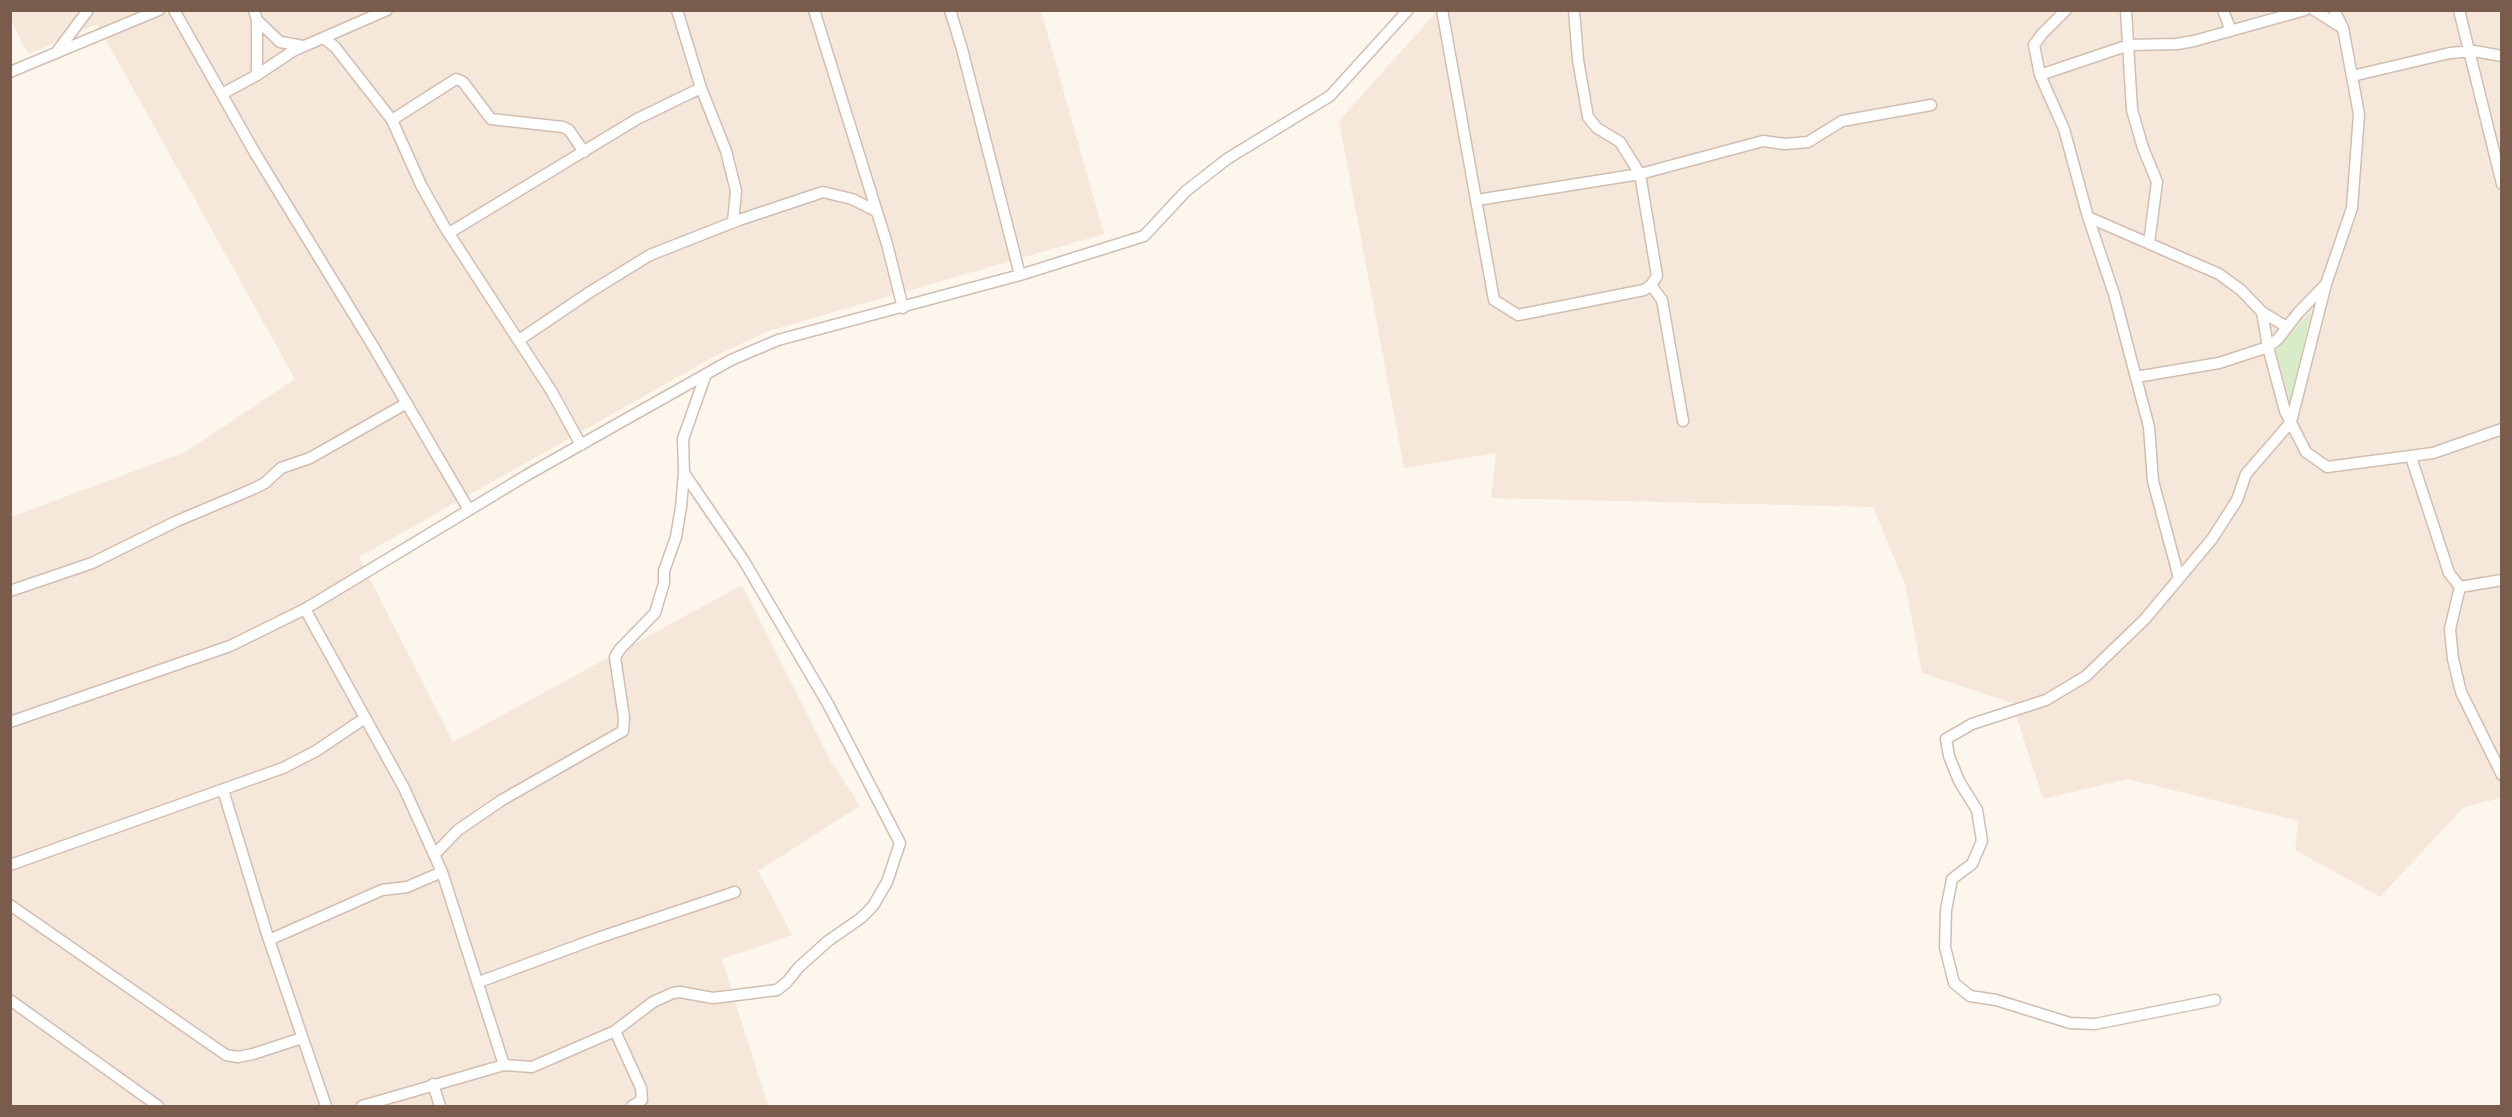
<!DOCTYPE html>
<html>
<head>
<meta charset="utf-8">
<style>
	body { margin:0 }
	#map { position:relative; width:2512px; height:1117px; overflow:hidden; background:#fdf6ec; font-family:Raleway,sans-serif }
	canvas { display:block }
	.frame { position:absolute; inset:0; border:12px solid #7a5c4d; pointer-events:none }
</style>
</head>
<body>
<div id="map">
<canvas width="2512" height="1117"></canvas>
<div class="frame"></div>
</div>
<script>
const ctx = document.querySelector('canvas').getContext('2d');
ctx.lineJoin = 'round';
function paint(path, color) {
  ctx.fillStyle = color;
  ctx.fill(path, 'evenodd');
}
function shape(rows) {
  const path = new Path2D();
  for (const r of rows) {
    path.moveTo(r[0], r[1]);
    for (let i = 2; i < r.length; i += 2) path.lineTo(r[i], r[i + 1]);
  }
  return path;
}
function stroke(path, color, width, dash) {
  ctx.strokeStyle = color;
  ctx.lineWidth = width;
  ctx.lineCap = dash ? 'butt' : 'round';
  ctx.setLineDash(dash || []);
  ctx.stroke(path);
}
paint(shape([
	[10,11,1041,11,1104,234,769,331,717,355,359,557,453,742,742,585,830,760,860,806,758,871,792,935,722,959,768,1106,11,1106,11,517,185,452,295,379,97,24,28,54,11,21],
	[1437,11,2501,11,2501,798,2464,807,2380,897,2295,850,2298,821,2128,779,2043,799,2012,703,1922,673,1905,584,1873,507,1491,498,1496,453,1404,468,1339,121]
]), '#f5e8da');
paint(shape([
	[2311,312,2290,402,2276,350]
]), '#d8ecc9');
const minor = shape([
	[174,10,255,153,373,346,469,510],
	[254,10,257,20,280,42,303,46],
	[677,10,701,88,726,151,736,191,733,222],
	[814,10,887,244,903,308],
	[950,10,962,49,1020,275],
	[1442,10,1492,289,1494,300,1518,315,1644,290,1651,285,1657,276,1640,174,1620,142,1597,128,1588,117,1578,60,1574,10],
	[2066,10,2042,34,2034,45,2040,75,2064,129,2088,217,2114,294,2149,427,2153,481,2179,578],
	[2126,10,2132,110,2143,148,2157,182,2149,243],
	[2223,10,2231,31],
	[2314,10,2341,27],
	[2459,10,2502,184],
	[325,39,335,47,392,120,421,185,444,226,552,392,581,445],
	[56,53,88,10],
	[10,72,159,10],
	[257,75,257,20],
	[2040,75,2129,45,2177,44,2194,41,2305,10],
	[2352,76,2450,53,2474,51,2502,56],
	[222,94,257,75,293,51,387,10],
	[392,120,456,79,463,82,491,119,563,127,569,130,584,152],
	[1477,200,1640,174,1763,141,1785,144,1808,142,1842,121,1931,105],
	[2088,217,2219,274,2241,290,2262,312,2287,327],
	[449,233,637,119,701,88],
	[1651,285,1662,300,1683,421],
	[2262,312,2268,347,2285,411,2306,452,2327,467,2433,453,2502,429],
	[519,340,590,292,650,255,739,220,823,192,852,199,876,211],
	[2136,377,2219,363,2268,347,2278,339,2298,313,2326,284],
	[2411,457,2449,573,2460,587,2502,580],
	[2460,587,2450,629,2453,659,2461,692,2502,775],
	[10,591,92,563,177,521,253,489,265,483,281,468,310,458,407,403],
	[305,609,404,788,442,872,504,1065],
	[10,722,230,646,305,609,527,475,731,360,778,340,1020,275,1144,236,1186,191,1227,159,1330,96,1408,10],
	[223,790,267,934,326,1106],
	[434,855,458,830,502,800,623,731,624,718,615,657,620,649,655,613,664,583,664,571,676,537,681,507,684,473,683,439,706,374],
	[10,865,283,768,316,751,365,718],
	[10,905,226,1055,238,1057,253,1054,302,1038],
	[269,940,382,890,407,887,442,872],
	[479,982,595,939,735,892],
	[10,1000,158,1106],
	[2215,1000,2095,1024,2070,1023,1996,1000,1970,996,1954,983,1945,947,1946,910,1952,879,1972,864,1982,841,1977,810,1959,781,1949,756,1946,739,1972,724,2046,700,2086,676,2145,619,2212,539,2237,500,2246,474,2291,422,2326,284,2352,208,2359,114,2343,28,2334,10],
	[615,1031,641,1088,642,1100,632,1106],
	[433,1084,440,1106],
	[362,1106,504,1065,532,1067,615,1031,653,1002,673,993,680,992,713,998,777,990,787,982,799,967,828,941,861,918,873,906,887,882,900,843,828,704,744,561,684,473]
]);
stroke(minor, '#d1beb0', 13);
stroke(minor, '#fff', 10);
</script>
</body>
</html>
